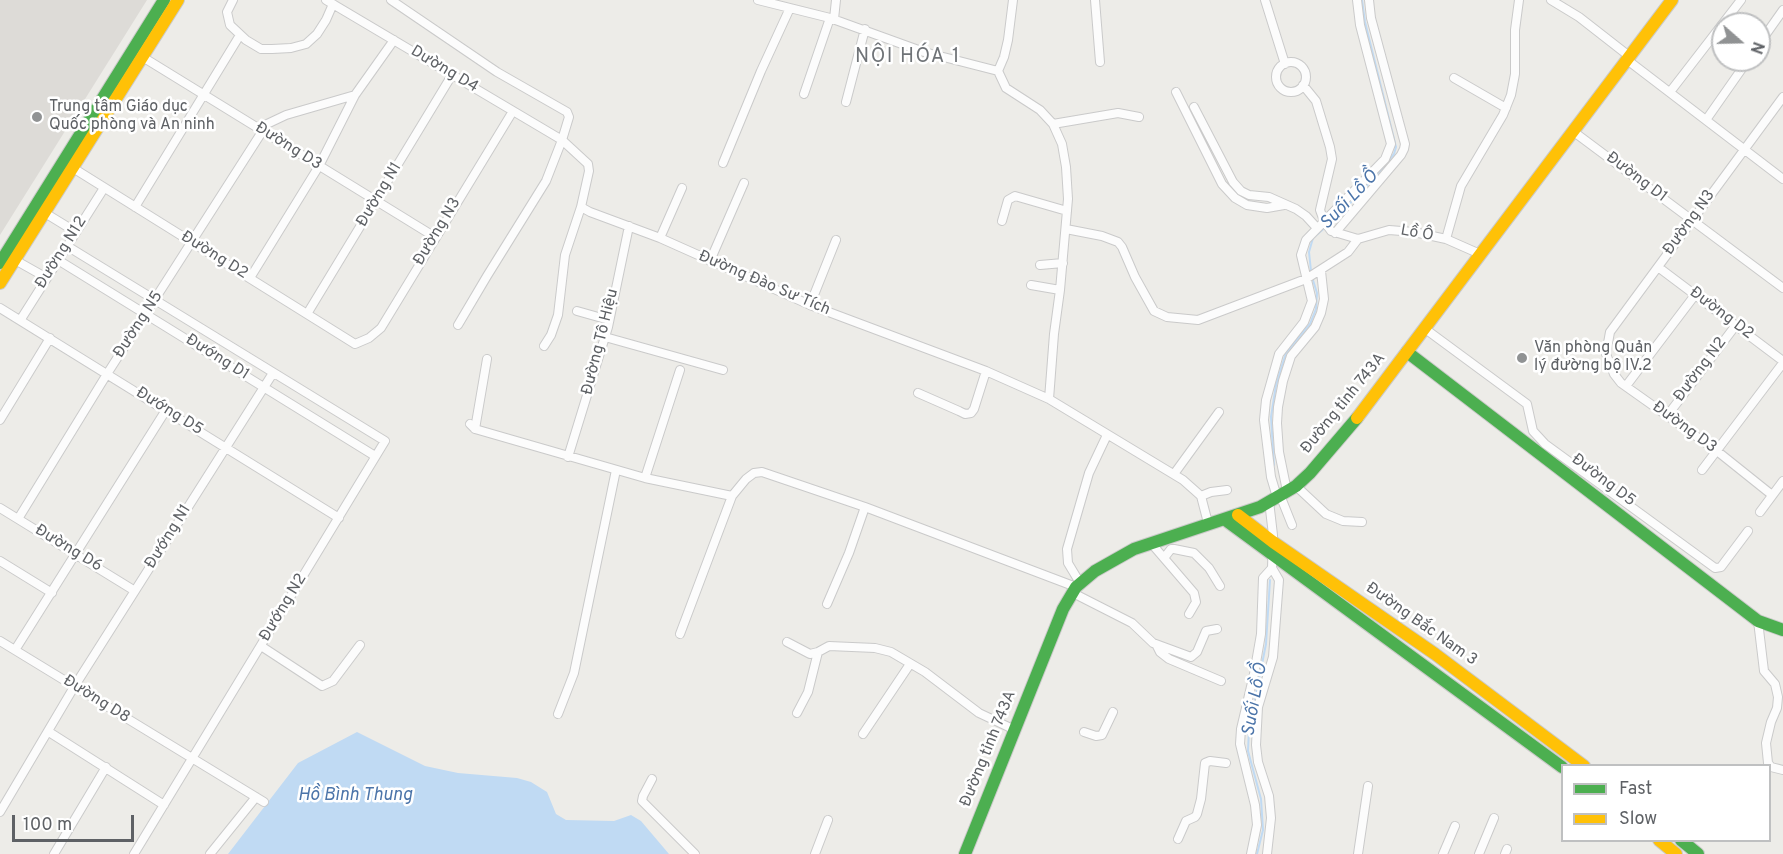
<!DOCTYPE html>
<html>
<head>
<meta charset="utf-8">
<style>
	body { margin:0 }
	#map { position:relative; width:1783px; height:854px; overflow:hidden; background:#edece8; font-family:Overpass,sans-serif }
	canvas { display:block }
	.legend { position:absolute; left:1561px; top:764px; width:210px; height:78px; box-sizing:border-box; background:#fff; border:2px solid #bfc0c1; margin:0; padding:8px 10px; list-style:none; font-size:18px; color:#5e6165 }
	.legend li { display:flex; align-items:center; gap:12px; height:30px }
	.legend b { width:30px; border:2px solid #bfc0c1 }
	.north { position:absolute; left:1711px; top:12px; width:60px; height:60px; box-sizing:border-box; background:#fff; border:2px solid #bfc0c1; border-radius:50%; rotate:110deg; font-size:16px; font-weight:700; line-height:24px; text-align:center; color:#5e6165 }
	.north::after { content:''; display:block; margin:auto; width:21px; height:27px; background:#909293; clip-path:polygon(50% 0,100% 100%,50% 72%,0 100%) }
	.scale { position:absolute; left:12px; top:815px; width:122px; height:27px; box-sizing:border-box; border:3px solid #5e6165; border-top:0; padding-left:8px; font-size:18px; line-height:21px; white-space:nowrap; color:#5e6165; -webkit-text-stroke:4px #fff; paint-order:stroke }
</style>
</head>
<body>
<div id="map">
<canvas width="1783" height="854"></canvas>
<ul class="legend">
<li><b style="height:8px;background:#4caf50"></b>Fast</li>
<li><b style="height:8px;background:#ffc107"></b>Slow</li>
</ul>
<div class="north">N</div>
<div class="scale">100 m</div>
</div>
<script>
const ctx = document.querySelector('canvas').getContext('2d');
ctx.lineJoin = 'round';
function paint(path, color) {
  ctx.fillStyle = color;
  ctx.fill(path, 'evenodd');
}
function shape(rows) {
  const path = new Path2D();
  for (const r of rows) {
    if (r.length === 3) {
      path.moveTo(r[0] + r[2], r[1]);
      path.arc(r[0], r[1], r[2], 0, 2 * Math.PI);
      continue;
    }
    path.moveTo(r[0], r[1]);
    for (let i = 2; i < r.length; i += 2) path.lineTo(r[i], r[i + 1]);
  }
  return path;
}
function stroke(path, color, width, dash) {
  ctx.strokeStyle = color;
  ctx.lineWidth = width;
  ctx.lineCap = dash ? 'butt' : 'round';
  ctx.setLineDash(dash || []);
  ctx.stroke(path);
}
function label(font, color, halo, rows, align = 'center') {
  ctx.font = font + ' Overpass,sans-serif';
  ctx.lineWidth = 5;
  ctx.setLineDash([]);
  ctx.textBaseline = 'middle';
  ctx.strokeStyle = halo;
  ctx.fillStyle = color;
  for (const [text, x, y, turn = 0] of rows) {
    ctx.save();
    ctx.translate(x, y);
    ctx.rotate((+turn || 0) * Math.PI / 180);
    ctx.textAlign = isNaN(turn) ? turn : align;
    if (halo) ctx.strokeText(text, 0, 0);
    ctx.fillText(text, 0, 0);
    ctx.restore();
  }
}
paint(shape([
	[0,0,147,0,0,235]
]), '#dddbd7');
paint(shape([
	[357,732,425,766,458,773,517,778,531,782,547,792,556,814,566,820,614,821,631,815,641,821,669,854,228,854,298,763]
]), '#c0daf3');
stroke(shape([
	[1311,271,1309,252,1313,238,1336,218,1377,175,1394,154,1396,147,1365,22,1362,0],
	[1274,465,1271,417,1276,385,1286,353,1310,324,1316,309,1317,293,1312,277],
	[1257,854,1263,830,1261,799,1248,751,1249,729,1266,644,1270,580]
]), '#c0daf3', 2);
const street = shape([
	[233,0,227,12,230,25,246,40,261,49,272,49,291,48,306,44,317,34,326,20,333,4],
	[326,0,562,140,546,181,487,276,458,325],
	[391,0,497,72,567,112,569,117,562,140,588,164,589,171,581,207,590,212,660,238,810,305,986,371,1049,399,1183,480,1201,496,1208,523],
	[758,0,830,18,924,52,998,71,1004,57,1008,40,1013,0],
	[1095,0,1100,62],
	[1265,0,1285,64],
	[1551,0,1579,17,1629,56],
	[834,19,836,0],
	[1759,44,1783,10],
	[141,56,435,237],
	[1626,59,1783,179],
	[1291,77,15],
	[998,71,1006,88,1040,110,1053,124,1062,144,1066,167,1068,199,1060,290,1054,334,1049,399],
	[1454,78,1506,108],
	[1303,85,1316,101,1330,147,1332,159,1320,210,1324,221,1331,231,1358,239,1389,230,1414,232,1446,239,1480,254],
	[1176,92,1222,184,1235,198,1247,205,1267,208,1284,205],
	[1670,92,1741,0],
	[804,94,830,18],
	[846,102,865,29],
	[1194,107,1233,182,1241,191,1249,195,1269,197,1296,209,1306,216,1317,228],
	[1706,120,1748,60],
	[1053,124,1118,113,1139,117],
	[1574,132,1783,288],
	[723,163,761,71,790,8],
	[73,168,355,344,369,338,381,328,513,111],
	[135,207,240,35],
	[45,213,76,232],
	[1002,221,1008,200,1015,196,1067,211],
	[1066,229,1102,236,1118,242,1122,247,1135,277,1154,311,1167,317,1198,320,1306,279,1348,252,1358,239],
	[1335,233,1401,155,1404,149,1405,144,1371,18,1369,0],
	[660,238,682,188],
	[1446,239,1461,186,1503,115,1511,95,1515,74,1515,30,1519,0],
	[67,246,385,441,134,854],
	[15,260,47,278],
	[58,260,375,456],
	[710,261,744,183],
	[1040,265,1063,263],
	[1658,267,1783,361],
	[250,278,319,166,355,95],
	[1031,285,1060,290],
	[810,305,836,240],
	[0,308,339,518],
	[577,311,609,320],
	[307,314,452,75],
	[21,319,104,188],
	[1424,328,1527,404,1533,431,1545,444,1715,568,1721,567,1748,531],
	[605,337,723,370],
	[544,346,551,335,558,315,565,255,581,207],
	[1626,386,1695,295],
	[918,393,959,411,965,414,971,413,974,409,986,371],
	[1667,416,1736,325],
	[0,420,50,338],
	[470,424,475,429,645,478,732,496],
	[475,429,487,359],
	[568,457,608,327,629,226],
	[1702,470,1783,363],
	[1174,474,1219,412],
	[645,478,680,370],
	[1296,486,1326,514,1343,521,1362,522],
	[1287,491,1279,452,1277,423,1278,407,1283,381,1291,356,1315,327,1321,313,1324,299,1321,271],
	[1280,495,1292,525],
	[1772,495,1717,451,1621,383,1614,374,1606,354,1610,332,1783,97],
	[1201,496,1211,492,1227,490],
	[1277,497,1271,477,1264,420,1266,400,1279,354,1304,322,1312,301,1301,255,1306,240,1385,159,1391,144,1360,25,1357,0],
	[0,508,135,591],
	[1760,512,1783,481],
	[18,519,107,374,267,124,286,115,355,95,394,40],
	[1151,543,1194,593,1196,602,1189,614],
	[1164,558,1171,549,1174,549,1194,553,1209,568,1220,586],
	[0,561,52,593],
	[1080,583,1068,563,1067,549,1089,473,1107,435],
	[1073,593,1132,623,1153,643,1191,657,1197,652,1206,631,1217,629],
	[827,604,849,553,865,507],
	[1758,621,1764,671,1775,684,1778,697,1777,708,1771,722,1766,743,1768,763,1771,767,1783,770],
	[680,634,732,496,746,479,754,473,762,472,865,507,1076,587],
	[0,641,264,802],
	[787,642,810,654,818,652,829,646,875,648,891,652,925,672,979,713,1015,730],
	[261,646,322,686,333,681,360,645],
	[1157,646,1160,652,1169,659,1221,681],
	[15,650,166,410],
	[797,713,808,692,818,652],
	[558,714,574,673,616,470],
	[49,732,164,805],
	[1084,732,1096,736,1102,735,1113,712],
	[863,734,910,664],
	[652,779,643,796,642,801,695,854],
	[0,812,74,687,273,373],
	[1178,839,1186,821,1195,817,1197,814,1201,799,1205,763,1210,761,1226,763],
	[54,854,106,767],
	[210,854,256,797],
	[815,854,828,820],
	[1251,854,1257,825,1255,805,1240,744,1241,729,1254,674,1261,634,1263,578,1272,568],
	[1267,854,1271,818,1269,796,1258,762,1256,745,1258,707,1273,657,1279,580,1272,568,1273,535,1269,501],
	[1358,854,1368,786],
	[1443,854,1455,826],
	[1479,854,1494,818],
	[1505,854,1507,849]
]);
const fast = shape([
	[0,263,164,0],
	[1407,352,1758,621,1783,630],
	[1224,519,1562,767],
	[1681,840,1698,854],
	[965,854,1063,609,1076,587,1095,571,1134,549,1260,507,1296,486,1310,473,1357,418]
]);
const slow = shape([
	[0,283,178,0],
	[1357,418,1672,0],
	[1238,515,1273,542,1435,654,1584,766],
	[1659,840,1676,854]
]);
stroke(street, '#cacaca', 10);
stroke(fast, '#cacac9', 14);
stroke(slow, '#cacac9', 14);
stroke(street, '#fcfcfc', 8);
stroke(fast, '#4caf50', 12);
stroke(slow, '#ffc107', 12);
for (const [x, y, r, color] of [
	[37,117,6,"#909293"],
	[1522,358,6,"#909293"]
]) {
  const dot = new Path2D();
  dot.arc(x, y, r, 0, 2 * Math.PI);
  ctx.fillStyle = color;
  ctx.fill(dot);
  stroke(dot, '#fff', 2);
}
label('16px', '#5e6165', '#fff', [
	["Dường D4",444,70,31],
	["Đường D3",288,147,32],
	["Đường D1",1636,178,37],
	["Đường N1",380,195,-59],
	["Đường N3",1690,223,-54],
	["Đường N3",438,232,-59],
	["Lồ Ô",1417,234,10],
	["Đường N12",62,253,-58],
	["Đường D2",214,256,32],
	["Đường Đào Sư Tích",764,284,23],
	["Đường D2",1721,314,37],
	["Đường N5",139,325,-57],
	["Đường Tô Hiệu",601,342,-76],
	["Đướng D1",217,358,32],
	["Đường N2",1701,370,-53],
	["Đường tỉnh 743A",1344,404,-51],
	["Đướng D5",169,412,32],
	["Đường D3",1684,428,36],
	["Đường D5",1603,481,37],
	["Đướng N1",169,537,-58],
	["Đường D6",68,549,31],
	["Đướng N2",284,608,-59],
	["Đường Bắc Nam 3",1421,625,35],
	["Đường D8",96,700,32],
	["Đường tỉnh 743A",989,749,-68]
]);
label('16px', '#5e6165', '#fff', [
	["Trung tâm Giáo dục",49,108],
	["Quốc phòng và An ninh",49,126],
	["Văn phòng Quản",1534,349],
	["lý đường bộ IV.2",1534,367]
], 'left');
label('italic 18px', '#4b74a9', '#fff', [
	["Suối Lồ Ồ",1350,201,-46],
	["Suối Lồ Ồ",1256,700,-80],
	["Hồ Bình Thung",355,796]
]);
ctx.letterSpacing = '1.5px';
label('20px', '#6f7377', '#fff', [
	["NỘI HÓA 1",908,58]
]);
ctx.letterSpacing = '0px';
</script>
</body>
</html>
